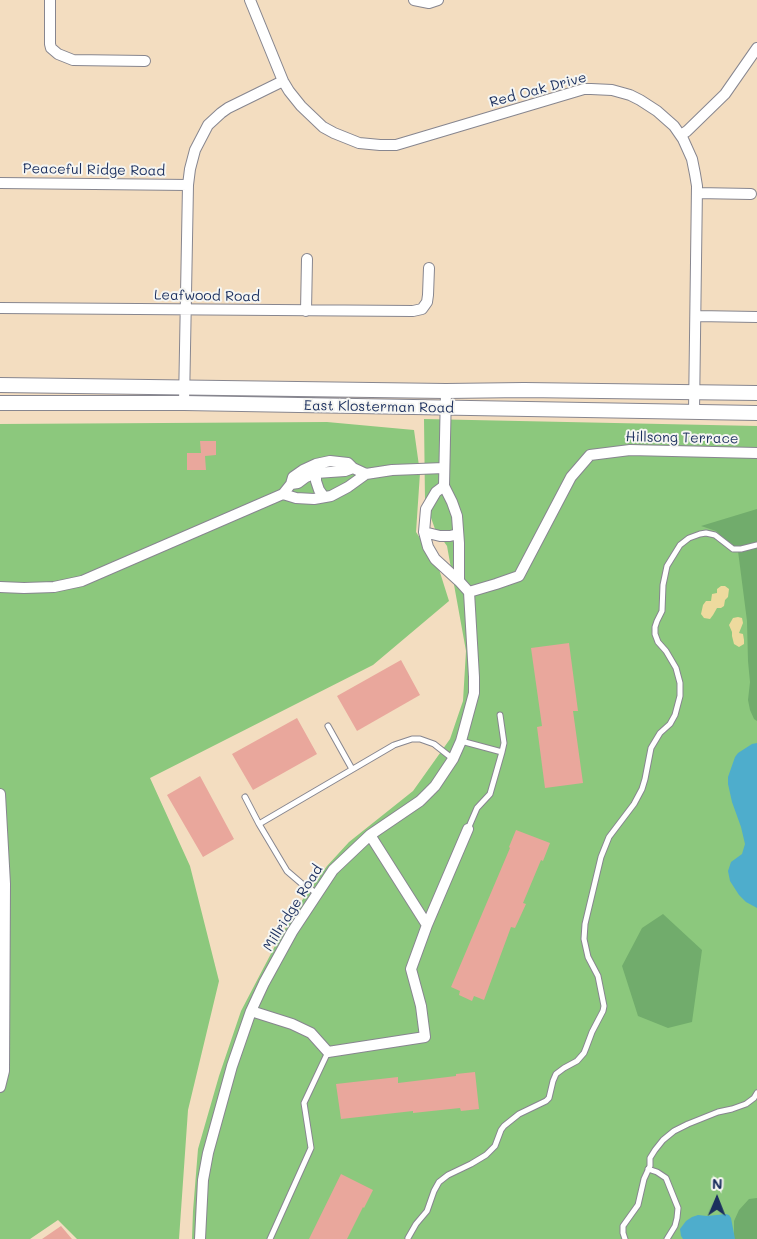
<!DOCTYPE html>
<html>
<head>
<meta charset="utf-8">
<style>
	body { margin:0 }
	#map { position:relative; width:757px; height:1239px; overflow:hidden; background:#f3ddc0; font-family:Mali,sans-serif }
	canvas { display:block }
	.north { position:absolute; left:692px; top:1174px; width:50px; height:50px; -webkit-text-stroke:4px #f6f6f2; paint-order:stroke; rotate:1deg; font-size:14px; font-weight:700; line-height:20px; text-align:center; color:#1b2f5e }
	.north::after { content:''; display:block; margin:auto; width:18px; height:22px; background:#1b2f5e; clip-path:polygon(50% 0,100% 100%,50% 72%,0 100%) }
</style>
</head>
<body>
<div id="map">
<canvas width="757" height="1239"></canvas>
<div class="north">N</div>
</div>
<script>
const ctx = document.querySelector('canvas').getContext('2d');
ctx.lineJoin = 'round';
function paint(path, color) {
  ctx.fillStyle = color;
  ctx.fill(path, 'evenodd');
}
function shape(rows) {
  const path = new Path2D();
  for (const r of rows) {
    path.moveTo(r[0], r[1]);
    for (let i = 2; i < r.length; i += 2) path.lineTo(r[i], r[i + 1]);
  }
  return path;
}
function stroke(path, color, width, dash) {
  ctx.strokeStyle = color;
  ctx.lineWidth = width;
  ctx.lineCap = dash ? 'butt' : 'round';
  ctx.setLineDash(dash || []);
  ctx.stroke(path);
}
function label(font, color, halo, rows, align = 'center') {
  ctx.font = font + ' Mali,sans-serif';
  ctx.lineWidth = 4;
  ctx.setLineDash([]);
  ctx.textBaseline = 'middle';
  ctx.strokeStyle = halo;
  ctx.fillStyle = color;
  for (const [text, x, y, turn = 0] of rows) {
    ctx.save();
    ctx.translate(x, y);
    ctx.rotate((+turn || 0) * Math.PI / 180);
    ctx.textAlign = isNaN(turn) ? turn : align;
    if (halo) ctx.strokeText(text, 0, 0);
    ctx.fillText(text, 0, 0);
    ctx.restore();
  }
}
paint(shape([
	[424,419,757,426,757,1239,192,1239,193,1211,198,1149,219,1076,241,1011,276,944,303,899,327,866,349,842,413,791,450,739,463,701,466,651,447,546,435,529,425,501],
	[327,422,414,430,420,473,416,532,438,566,449,601,373,665,150,778,190,866,219,981,188,1110,179,1239,77,1239,58,1220,30,1239,0,1239,0,424]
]), '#8cc87d');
paint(shape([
	[757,509,757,721,754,719,750,710,748,700,750,682,748,661,747,621,738,551,716,531,701,526],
	[663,914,702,950,692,1022,668,1028,638,1016,622,966,642,928],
	[757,1198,757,1239,734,1239,734,1221,739,1210,749,1199]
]), '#71ac6c');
paint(shape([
	[721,586,725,586,729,589,728,597,725,600,724,606,721,608,717,608,713,615,710,619,704,618,701,614,703,605,706,601,711,601,712,594,717,593,717,589],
	[738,617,742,618,743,623,739,633,743,634,744,640,744,644,739,647,734,644,732,636,732,632,729,625,733,618]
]), '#eeda9e');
paint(shape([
	[757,743,757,908,746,902,739,895,730,881,728,871,731,862,742,854,745,844,741,827,732,802,728,784,728,777,735,757,738,753,752,744],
	[726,1214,729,1215,731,1218,735,1239,683,1239,681,1236,680,1229,686,1221,692,1217,698,1215,707,1216]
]), '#4eadcc');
paint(shape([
	[200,441,216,441,216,455,205,456,206,470,187,470,187,453,201,453],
	[569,643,578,711,573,711,583,783,545,788,537,727,542,726,531,648],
	[401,660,420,695,357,731,337,696],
	[297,718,317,754,253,790,232,754],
	[200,776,234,839,203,857,167,795],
	[516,830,550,843,543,861,541,860,523,903,526,904,515,928,511,927,484,1000,474,996,472,1001,459,995,460,991,451,987,510,848,509,847],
	[475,1072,479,1109,461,1111,460,1108,413,1113,413,1111,341,1119,336,1084,398,1077,398,1083,456,1076,456,1074],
	[341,1174,373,1190,364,1208,363,1207,347,1239,309,1239],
	[61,1226,72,1239,42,1239]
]), '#e9a79c');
const service = shape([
	[328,726,352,769],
	[461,741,502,752,504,743,500,715],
	[245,797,259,824],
	[468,829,477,808,490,794,502,752],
	[318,894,301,883,287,871,259,824,394,745,412,739,420,739,434,744,453,759],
	[648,1169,657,1172,666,1178,678,1208,677,1218,675,1226,667,1239],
	[408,1238,416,1224,427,1211,434,1191,439,1182,448,1175,471,1164,486,1155,495,1146,501,1130,504,1126,519,1114,546,1101,549,1098,553,1081,556,1074,564,1068,577,1061,584,1053,586,1048,592,1032,603,1011,604,1006,598,976,588,957,584,939,585,924,601,857,609,837,634,804,642,789,645,779,651,748,660,733,670,724,675,715,680,696,680,683,676,668,666,651,658,642,655,634,655,627,657,621,662,611,663,585,667,566,680,545,689,538,700,534,706,533,715,535,733,549,741,549,757,545],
	[270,1239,311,1148,304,1103,328,1052],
	[625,1239,623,1233,623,1226,638,1205,644,1179,650,1166,650,1158,655,1150,663,1140,674,1131,688,1124,718,1112,732,1109,746,1104,754,1098,757,1093]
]);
const minor = shape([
	[50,0,50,44,51,48,58,54,73,60,145,61],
	[250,0,283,81,289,91,301,106,323,127,334,133,359,143,380,145,396,145,584,89,591,89,612,90,630,95,640,100,657,111,674,126,683,139,692,159,695,174,697,186,694,412],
	[414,0,429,3,438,0],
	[681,135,687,131,725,94,757,48],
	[0,183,188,185],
	[697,193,751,194],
	[0,308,413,311,422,309,427,302,428,295,429,268],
	[306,311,307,259],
	[696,316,757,317],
	[446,391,444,486,452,502,457,516,459,543,459,581],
	[184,403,188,185,190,169,195,150,208,125,221,113,228,108,283,81],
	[316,468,316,481,319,490,324,497],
	[291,484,298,483,306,477,316,473,345,471,353,468],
	[283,494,296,498,314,499,331,496,348,487,366,474,392,470,444,468],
	[424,532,440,536,450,536,458,534],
	[0,587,24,588,54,587,82,581,283,494,291,484,293,477,303,470,316,464,330,461,348,463,353,468,366,474],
	[469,592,496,584,519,576,571,477,590,455,630,450,757,453],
	[0,794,5,884,4,1071,0,1087],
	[370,835,427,925],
	[251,1011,292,1024,311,1033,328,1052,425,1037,421,1006,411,969,427,925,468,829],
	[200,1239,203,1180,208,1153,232,1066,251,1011,264,983,292,932,333,870,370,835,420,801,435,786,453,759,461,741,474,693,474,677,469,592,459,581,435,559,428,547,424,532,426,509,436,492,444,486]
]);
const secondary = shape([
	[0,385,446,391,524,390,757,393],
	[0,403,184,403,757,413]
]);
stroke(service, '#87868f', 7);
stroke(minor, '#87868f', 12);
stroke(secondary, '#87868f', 16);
stroke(service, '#fff', 5);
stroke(minor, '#fff', 10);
stroke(secondary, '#fff', 14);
label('14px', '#1b2f5e', '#f6f6f2', [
	["Red Oak Drive",538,90,-15],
	["Peaceful Ridge Road",94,170,1],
	["Leafwood Road",207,296,1],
	["East Klosterman Road",379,407,1],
	["Hillsong Terrace",682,438,1],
	["Millridge Road",293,908,-58]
]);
</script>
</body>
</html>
